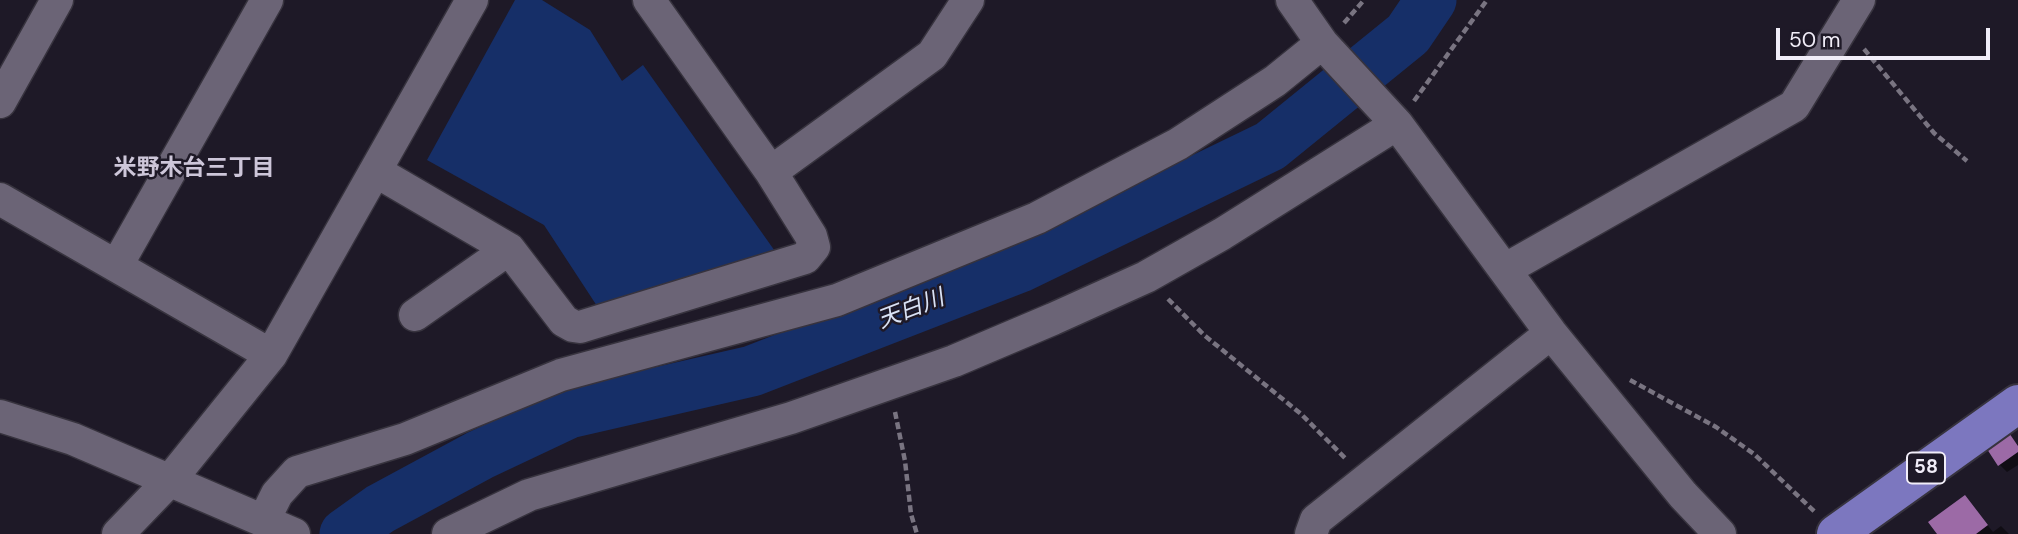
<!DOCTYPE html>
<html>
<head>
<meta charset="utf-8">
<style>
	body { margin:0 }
	#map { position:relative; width:2018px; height:534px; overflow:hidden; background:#1e1927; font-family:"DM Sans",sans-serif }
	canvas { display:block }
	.scale { position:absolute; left:1776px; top:28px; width:214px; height:32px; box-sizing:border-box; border:4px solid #f1edf8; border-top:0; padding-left:9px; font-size:21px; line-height:24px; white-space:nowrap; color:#f1edf8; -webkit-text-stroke:5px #1e1927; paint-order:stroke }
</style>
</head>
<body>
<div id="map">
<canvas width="2018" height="534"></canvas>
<div class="scale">50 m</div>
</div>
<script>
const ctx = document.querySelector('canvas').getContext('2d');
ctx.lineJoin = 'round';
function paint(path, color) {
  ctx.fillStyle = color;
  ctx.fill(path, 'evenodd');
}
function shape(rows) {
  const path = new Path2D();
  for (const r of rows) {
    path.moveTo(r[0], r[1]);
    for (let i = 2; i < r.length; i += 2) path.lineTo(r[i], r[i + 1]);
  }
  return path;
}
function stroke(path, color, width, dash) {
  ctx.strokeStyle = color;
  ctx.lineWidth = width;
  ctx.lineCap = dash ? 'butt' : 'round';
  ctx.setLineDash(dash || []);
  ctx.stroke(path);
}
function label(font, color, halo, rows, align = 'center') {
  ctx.font = font + ' "DM Sans","Noto Sans JP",sans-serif';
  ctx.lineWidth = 5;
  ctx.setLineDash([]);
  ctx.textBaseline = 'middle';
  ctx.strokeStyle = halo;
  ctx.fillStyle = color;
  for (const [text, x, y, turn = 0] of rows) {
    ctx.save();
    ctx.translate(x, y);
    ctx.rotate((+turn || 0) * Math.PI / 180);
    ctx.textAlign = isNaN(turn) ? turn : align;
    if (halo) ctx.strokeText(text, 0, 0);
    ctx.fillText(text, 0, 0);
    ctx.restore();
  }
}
paint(shape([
	[515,0,542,0,590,30,622,81,643,65,777,254,597,306,544,225,427,160]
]), '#162f68');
paint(shape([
	[2007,433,2018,445,2018,465,2007,472,2000,465],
	[1965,497,1993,532,2001,526,2009,534,1940,534]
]), '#0007');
stroke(shape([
	[345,534,380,509,480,455,569,413,752,371,1020,267,1270,146,1408,34,1431,0]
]), '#162f68', 51);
paint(shape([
	[2007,430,2018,446,2018,452,1998,466,1985,446],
	[1965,495,1988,525,1976,534,1937,534,1928,522]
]), '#9c6aa6');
const minor = shape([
	[1292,0,1322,43,1397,124,1551,333,1683,495,1720,534],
	[0,102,57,0],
	[377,172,509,249,564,321,573,326,580,327,805,258,814,247,811,236,771,172,649,0],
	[771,172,932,55,968,0],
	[0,199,271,355],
	[117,265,267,0],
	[1506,269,1794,106,1859,0],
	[415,315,509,249],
	[0,416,73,439,294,534],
	[264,520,277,494,297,472,405,439,561,375,837,300,1037,218,1178,144,1275,81,1322,43],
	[118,534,171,479,271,355,472,0],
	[448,534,529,495,791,418,954,361,1053,319,1146,277,1222,234,1397,124],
	[1311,534,1316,520,1551,333]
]);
const major = shape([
	[1836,534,2018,404]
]);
stroke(minor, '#37333e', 35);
stroke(major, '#37333e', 42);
stroke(shape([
	[1344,23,1364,0],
	[1864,49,1934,133,1967,161],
	[1414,101,1487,0],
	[1168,299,1204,335,1301,414,1346,459],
	[1630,380,1716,427,1754,454,1815,512],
	[895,412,905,461,911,514,917,534]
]), '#797481', 4.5, [7, 3.5]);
stroke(minor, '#6b6476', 32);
stroke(major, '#7c77bf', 38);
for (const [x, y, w] of [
	[1926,468,38]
]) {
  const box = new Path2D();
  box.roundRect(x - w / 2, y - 15.5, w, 31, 5);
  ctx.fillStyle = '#1e1927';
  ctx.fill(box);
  stroke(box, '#f1edf8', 2);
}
label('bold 19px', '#f1edf8', null, [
	["58",1926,468]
]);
label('bold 23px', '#cdc6d9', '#1e1927', [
	["米野木台三丁目",194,169]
]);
label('italic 23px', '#d9e2f5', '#1e1927', [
	["天白川",911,310,-21]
]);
</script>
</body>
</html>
